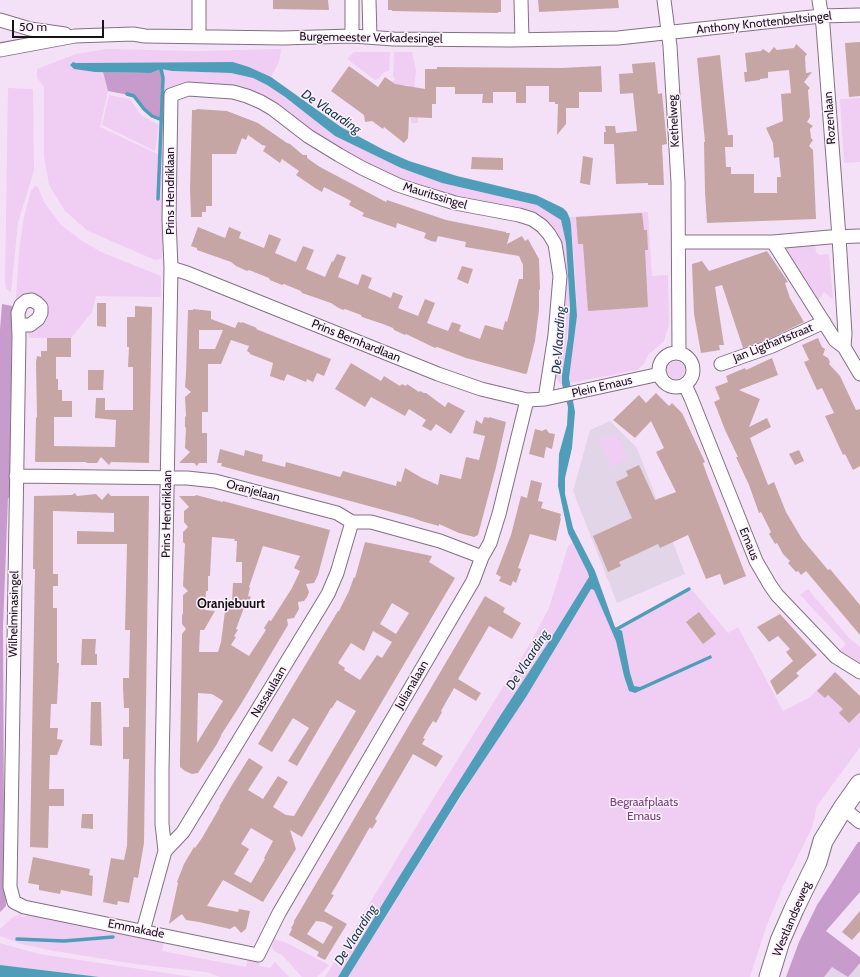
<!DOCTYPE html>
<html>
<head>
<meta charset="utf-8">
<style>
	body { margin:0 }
	#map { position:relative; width:860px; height:977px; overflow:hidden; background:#f5e1f7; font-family:Cabin,sans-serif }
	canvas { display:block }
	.scale { position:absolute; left:12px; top:20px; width:92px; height:18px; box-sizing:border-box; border:2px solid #191219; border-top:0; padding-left:5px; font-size:12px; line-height:14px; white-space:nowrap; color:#191219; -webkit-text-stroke:3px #fef1ff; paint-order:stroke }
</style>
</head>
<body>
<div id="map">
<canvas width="860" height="977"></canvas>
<div class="scale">50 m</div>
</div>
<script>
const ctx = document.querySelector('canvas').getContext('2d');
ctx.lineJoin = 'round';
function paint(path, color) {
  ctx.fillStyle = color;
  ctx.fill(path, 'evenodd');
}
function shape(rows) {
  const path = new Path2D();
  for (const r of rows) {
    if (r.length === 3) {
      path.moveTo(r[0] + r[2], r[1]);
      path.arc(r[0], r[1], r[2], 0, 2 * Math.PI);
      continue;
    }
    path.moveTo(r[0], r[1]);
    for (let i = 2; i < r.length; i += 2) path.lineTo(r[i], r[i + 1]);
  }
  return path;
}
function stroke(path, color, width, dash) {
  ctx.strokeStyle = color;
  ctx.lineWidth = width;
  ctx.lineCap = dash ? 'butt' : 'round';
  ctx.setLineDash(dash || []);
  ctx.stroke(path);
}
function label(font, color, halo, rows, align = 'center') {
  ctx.font = font + ' Cabin,sans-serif';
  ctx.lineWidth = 3;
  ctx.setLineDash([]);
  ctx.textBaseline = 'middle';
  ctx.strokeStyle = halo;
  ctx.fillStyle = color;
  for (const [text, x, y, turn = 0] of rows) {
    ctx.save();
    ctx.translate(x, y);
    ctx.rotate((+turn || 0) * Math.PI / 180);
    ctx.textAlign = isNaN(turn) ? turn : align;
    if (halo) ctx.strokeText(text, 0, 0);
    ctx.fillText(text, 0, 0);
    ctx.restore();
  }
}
paint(shape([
	[610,421,637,448,685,574,617,603,573,491,590,430],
	[860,961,860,977,821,977,832,965]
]), '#e3d5e8');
paint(shape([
	[107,49,196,51,281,49,279,62,271,77,249,67,233,62,76,63,73,62,71,63,95,72,103,72,108,91,100,127,160,155,163,78,161,69,172,71,231,73,253,78,267,85,309,115,335,136,401,168,442,183,537,205,559,218,561,220,566,243,570,308,562,384,559,383,555,375,558,338,552,232,479,205,391,178,248,93,168,96,162,259,155,260,88,231,65,211,49,185,44,156,44,87,37,78,37,69,76,54],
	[354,52,390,52,389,71,384,72,379,78,375,80,347,59],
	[394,52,412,52,416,70,414,90,418,106,418,123,411,123,409,85,390,85,395,79,393,77],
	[8,88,33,89,34,170,18,223,11,293,6,288,5,281],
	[109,95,130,99,141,115,159,125,155,151,102,125],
	[860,98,860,162,844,163,840,99],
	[35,186,38,187,44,202,61,225,81,240,101,252,161,276,161,297,96,296,92,312,71,338,29,338,28,329,42,321,48,310,44,300,35,294,18,302,16,298,19,250,24,217,31,191],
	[648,212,652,276,668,275,669,325,664,341,648,355,644,364,637,370,570,383,569,374,577,316,575,271,570,217],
	[815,244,816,252,818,254,820,255,829,254,833,299,824,292,817,302,786,251,786,249,788,247],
	[676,370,9],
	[616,433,628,459,611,467,599,440],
	[573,542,588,573,588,579,550,640,500,716,399,877,338,977,325,977,433,799,530,644,549,608,566,553,568,546],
	[591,589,594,590,615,630,689,589,693,591,728,633,738,627,783,711,809,698,835,672,860,696,860,747,817,806,812,828,784,884,766,927,750,977,348,977],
	[808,589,849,638,860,647,860,666,854,664,839,651,846,644,800,595],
	[27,912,164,939,162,951,246,967,248,957,260,959,259,966,270,968,275,962,289,977,220,977,206,972,135,964,54,951,21,944,0,936,0,929,13,917,21,914,21,917,25,917],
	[274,939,285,942,329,965,317,977,302,977,282,955,274,951,272,947],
	[0,943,39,954,193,977,99,977,0,965]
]), '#f0cdf3');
paint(shape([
	[161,69,163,78,162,120,152,116,144,109,134,96,108,91,103,72,151,73],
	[2,304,12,306,10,458,13,458,12,498,8,498,3,627,4,814,6,906,0,912,0,330],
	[858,842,860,842,860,892,826,931,860,957,860,963,848,977,832,967,824,977,786,977,799,942,817,905]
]), '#c89bcd');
paint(shape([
	[73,62,76,63,233,62,249,67,271,77,341,127,384,150,409,161,457,176,536,195,563,208,567,212,570,219,571,225,577,316,569,378,575,412,572,448,565,478,565,494,573,528,595,571,615,627,622,631,630,673,634,686,640,687,711,655,712,658,635,693,629,691,624,676,616,641,594,590,591,589,526,697,461,795,348,977,338,977,399,877,500,716,550,640,589,577,588,573,568,533,558,486,559,454,567,425,568,407,562,384,562,375,568,338,570,308,566,243,561,220,537,205,442,183,401,168,335,136,285,97,267,85,253,78,231,73,172,71,161,69,151,73,95,72,74,69,70,65],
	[0,965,83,975,99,977,0,977]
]), '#509db9');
stroke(shape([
	[127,94,134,96,144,109,152,116,162,120],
	[158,199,163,78,161,69],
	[615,630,689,589],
	[17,939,64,941,113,937]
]), '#509db9', 3.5);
paint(shape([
	[273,0,328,0,329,10,273,9],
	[388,0,501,0,501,12,498,12,498,13,392,11,392,10,388,10],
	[538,0,618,0,619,8,539,12],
	[860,42,860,96,849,97,845,43],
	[796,44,807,54,805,57,806,73,812,72,804,82,810,88,808,90,810,117,807,122,813,126,810,129,811,138,813,140,809,146,813,150,816,219,707,223,705,192,704,142,705,142,697,58,720,55,728,135,733,135,733,147,725,147,726,167,731,167,731,174,754,174,754,193,777,193,777,177,781,177,779,157,774,158,773,143,766,128,783,121,781,94,791,93,789,70,768,72,768,78,760,79,760,80,745,82,744,72,747,72,745,53,761,51,763,49,769,53,774,47,777,50,794,48],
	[655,62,658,94,662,93,667,144,662,145,664,185,648,185,648,183,616,184,614,144,604,144,604,132,606,132,605,126,615,126,616,133,637,131,633,93,620,94,619,74,633,73,632,64],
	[349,66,378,87,385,77,395,84,425,89,425,69,437,69,437,67,562,68,601,66,602,92,579,92,579,108,566,108,566,124,557,135,558,104,555,104,555,102,549,102,549,86,526,86,526,103,516,103,516,92,493,92,493,103,482,103,483,94,455,94,455,87,436,87,436,104,432,104,432,118,409,117,408,138,404,143,384,127,383,129,372,121,365,122,364,115,331,91],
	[197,109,227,111,258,123,287,143,290,144,303,155,307,155,307,158,320,167,386,202,387,200,446,220,506,232,506,233,510,233,507,244,522,236,525,241,528,239,539,259,540,289,539,290,539,310,535,341,527,373,525,374,466,358,437,347,435,348,406,334,405,335,394,330,393,328,383,324,362,317,361,315,345,309,343,310,337,307,331,303,302,293,301,291,284,284,282,285,270,280,269,278,249,270,247,271,236,266,231,262,197,250,197,248,191,246,198,227,225,238,229,227,241,232,239,238,264,248,269,234,281,239,275,253,296,262,303,246,314,250,306,269,325,277,332,261,333,262,337,254,346,257,338,277,358,285,362,274,372,278,368,288,391,298,393,292,403,296,398,308,418,316,425,299,435,303,427,323,448,331,452,322,461,325,459,331,480,339,485,325,503,330,505,321,507,322,519,279,523,279,523,265,519,256,465,247,466,242,438,236,436,242,431,241,424,238,426,233,417,230,397,223,396,228,362,216,364,213,349,205,351,201,324,187,322,192,315,188,296,175,299,171,282,159,280,163,263,151,266,146,262,145,248,135,246,140,242,138,236,154,212,154,212,206,206,206,206,212,202,212,202,217,191,217,190,189,192,110,196,110],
	[583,156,593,158,590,185,580,183],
	[472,157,503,158,503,170,471,169],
	[642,213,644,230,647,230,648,250,645,250,648,307,588,311,583,244,578,244,576,217],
	[767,251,788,282,785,283,790,298,804,322,769,339,743,348,722,285,715,287,724,345,719,345,720,350,701,353,694,314,692,264,702,261,709,271],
	[462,266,473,269,468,284,457,279],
	[97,303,106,303,106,327,97,326],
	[135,306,152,307,152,312,149,463,111,462,109,465,101,457,97,463,87,463,86,462,36,462,35,461,36,418,37,417,36,362,37,356,41,357,41,351,47,351,47,338,71,338,71,357,56,357,56,379,58,379,58,390,62,390,62,401,72,401,72,417,54,417,54,446,115,447,116,420,95,418,96,398,105,398,105,410,133,410,133,367,128,367,129,347,127,347,127,317,135,317],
	[193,309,211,311,211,319,235,328,238,322,242,323,242,322,257,328,256,329,331,359,324,376,317,373,313,382,307,379,306,382,287,374,284,381,270,376,273,363,250,354,250,353,247,351,249,346,231,340,221,364,208,364,208,412,202,412,202,433,207,433,207,463,199,463,197,466,194,463,179,463,190,452,185,448,186,428,185,427,185,417,186,416,185,397,191,392,185,387,186,374,188,310,193,310],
	[199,330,223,330,215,349,199,349],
	[818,338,822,347,825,349,823,355,828,358,830,362,829,364,840,376,856,410,860,409,860,466,853,470,845,454,843,455,825,416,834,413,822,388,817,390,804,362,809,360,802,345],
	[772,358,778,375,739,390,760,399,749,427,767,418,771,427,750,438,768,485,774,482,786,512,802,539,828,570,830,569,860,605,860,635,806,571,801,575,798,571,796,572,788,563,790,561,783,554,777,543,775,544,769,534,771,532,761,512,759,513,749,485,736,457,738,457,725,430,717,409,714,402,720,399,715,387,728,382,726,376,745,368,746,370],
	[351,363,381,381,384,376,400,386,402,384,406,386,407,384,419,392,420,391,424,393,426,393,445,407,448,402,465,411,451,434,436,424,431,431,422,426,426,420,409,409,405,416,371,397,365,407,335,389],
	[88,370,104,370,103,390,88,390],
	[656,393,669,406,672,403,682,413,705,462,703,463,706,472,746,576,724,585,720,574,706,579,688,535,660,548,658,544,639,553,619,562,621,566,608,572,593,536,632,518,616,482,628,476,626,471,639,465,655,500,676,492,656,452,664,448,651,421,635,438,613,420,639,395,646,403],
	[484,417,489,418,489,417,506,422,496,467,478,535,474,537,459,533,439,524,439,526,421,521,413,518,221,466,222,463,217,463,220,449,244,456,245,450,263,455,262,461,285,467,286,462,340,477,343,471,396,486,397,481,401,482,405,468,422,478,438,485,440,474,461,479,466,457,479,460,485,436,473,433,476,420,482,424],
	[535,429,542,431,546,429,549,433,555,434,552,449,546,447,544,458,529,454],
	[799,450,804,461,795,465,789,454],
	[531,480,542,483,538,501,543,502,541,508,561,514,560,518,561,518,556,541,530,534,518,568,521,569,516,583,513,581,511,586,499,581,501,577,496,574,511,535,521,496,527,498],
	[75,493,77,496,96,494,102,500,108,493,111,496,149,496,144,843,138,878,134,877,129,903,118,901,117,905,103,902,111,858,124,860,127,846,129,759,123,759,123,727,129,727,129,708,124,708,123,688,123,678,129,678,130,630,125,630,127,544,77,544,77,531,114,532,114,513,53,511,53,574,58,574,58,586,53,586,53,608,57,608,57,663,59,663,57,704,51,704,50,728,58,728,57,739,63,740,57,755,50,755,49,789,64,789,64,806,49,806,48,848,30,847,35,569,33,569,34,496,72,495],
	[196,495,223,502,223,501,330,530,318,575,314,583,306,584,309,592,307,597,304,601,298,602,299,609,294,618,287,619,288,625,241,704,221,735,221,736,217,744,198,773,192,774,185,771,180,767,180,760,182,634,186,629,182,624,182,615,183,613,183,595,188,591,183,586,185,544,183,542,183,532,188,527,184,522,184,511,189,507,179,496,195,496],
	[212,537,235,539,234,541,237,541,236,562,242,562,242,583,233,583,232,601,228,601,227,611,225,611,221,642,218,652,199,652,200,630,204,630,215,611,205,610,206,591,208,591,208,576,210,576],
	[263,546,300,556,294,568,300,571,292,588,271,621,269,620,264,628,266,630,249,656,231,645,236,637,234,636,238,630,236,629,245,605,246,606,251,597,248,596,250,588,249,587],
	[198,693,212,694,223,701,197,743],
	[365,542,432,556,429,562,455,578,302,837,290,830,296,849,263,902,223,880,207,906,238,912,239,909,250,911,246,929,241,933,235,926,230,929,199,922,186,920,182,914,169,924,178,883,177,882,184,864,194,847,195,848,202,838,220,807,219,807,232,785,249,758,263,767,248,790,263,799,278,776,288,782,273,807,286,815,294,816,356,711,337,700,332,708,331,708,297,766,288,761,309,728,293,718,272,752,258,744,295,682,338,611,339,611,349,591,354,577,355,578],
	[392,603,409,613,396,634,380,624],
	[373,631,392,642,382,658,377,655,360,680,344,670,345,668,338,663,351,643,364,651],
	[251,828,273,841,264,858,265,859,251,883,234,874,249,849,241,844],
	[485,596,505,608,503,612,521,623,512,639,489,626,458,679,481,693,476,701,454,688,441,711,442,712,436,723,433,721,428,729,423,738,425,739,422,744,443,756,436,767,413,754,375,819,377,821,372,829,370,827,336,886,331,894,334,895,324,911,347,924,325,960,317,956,319,952,289,935,292,929,291,928,294,923,294,921],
	[316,921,324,922,333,927,323,944,307,934],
	[699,612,716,634,703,644,686,622],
	[780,614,817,655,796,673,799,676,777,695,770,681,793,661,786,652,790,649,778,636,769,642,757,627],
	[82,639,96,639,95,654,97,654,97,665,81,665],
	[835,672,860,696,860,712,849,723,839,713,843,709,828,695,825,698,817,691],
	[91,702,101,702,102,746,90,745],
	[82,814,93,814,93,829,81,828],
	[33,857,90,869,89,875,93,876,92,896,61,890,60,894,39,890,39,885,28,883],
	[860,911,860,931,852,940,842,932]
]), '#c6a6a5');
const street = shape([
	[352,0,352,36],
	[369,0,370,37],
	[521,0,522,40],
	[664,0,670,46,678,182,679,353],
	[819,0,823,26,839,237,845,334,844,347],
	[0,20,30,29,65,34],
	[199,37,199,0],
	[0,50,75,36,133,34,145,36,283,38,352,36,394,39,511,40,618,38,821,16,860,15],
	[679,242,773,242,830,237,860,236],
	[773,242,835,340,844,347,860,374],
	[171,268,187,273,438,374,481,389,527,400,545,399,660,374],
	[19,325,30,325,38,319,41,313,41,307,37,303,32,300,26,301,21,305,18,313,19,336,10,887,14,902,24,907,258,955,279,913,473,581,482,557,490,543,499,514,527,400],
	[676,370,17],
	[721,364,772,346,824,322],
	[685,385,691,398,756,561,770,585,777,595,836,657,860,672],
	[16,476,187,478,215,481,337,513,352,522,371,522,440,541,482,557],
	[843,808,860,822],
	[165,851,183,832,319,609,328,594,337,573,352,522],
	[143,931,165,851,162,824,162,770,171,268,169,219,171,95,188,89,233,92,247,96,261,102,273,109,308,136,339,155,362,168,398,185,413,190,455,203,519,215,532,219,542,226,549,234,555,244,560,276,555,335,545,399]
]);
const secondary = shape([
	[769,977,780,941,794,909,817,862,823,841,843,808,860,784]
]);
stroke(street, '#827083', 15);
stroke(secondary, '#827083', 21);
stroke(street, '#fff', 13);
stroke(secondary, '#fff', 19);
label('12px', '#191219', '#fef1ff', [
	["Anthony Knottenbeltsingel",764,23,-6],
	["Burgemeester Verkadesingel",371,38,1],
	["Rozenlaan",830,118,-94],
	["Kethelweg",674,121,-93],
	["Prins Hendriklaan",170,191,-90],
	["Mauritssingel",435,196,17],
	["Prins Bernhardlaan",356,341,22],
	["Jan Ligthartstraat",773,343,-22],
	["Plein Emaus",602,387,-13],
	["Oranjelaan",253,491,15],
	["Prins Hendriklaan",167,514,-89],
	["Emaus",749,544,68],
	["Wilhelminasingel",14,614,-89],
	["Julianalaan",412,685,-60],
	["Nassaulaan",269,692,-59],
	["Westlandseweg",792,919,-67],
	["Emmakade",136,929,11]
]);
label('12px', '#763e7c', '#fef1ff', [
	["Begraafplaats",644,802],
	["Emaus",644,816]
]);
label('italic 13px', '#153946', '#fef1ff', [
	["De Vlaarding",331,112,34],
	["De Vlaarding",559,340,-86],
	["De Vlaarding",528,660,-57],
	["De Vlaarding",356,935,-58]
]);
label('bold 13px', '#191219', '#fef1ff', [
	["Oranjebuurt",231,604]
]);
</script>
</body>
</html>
